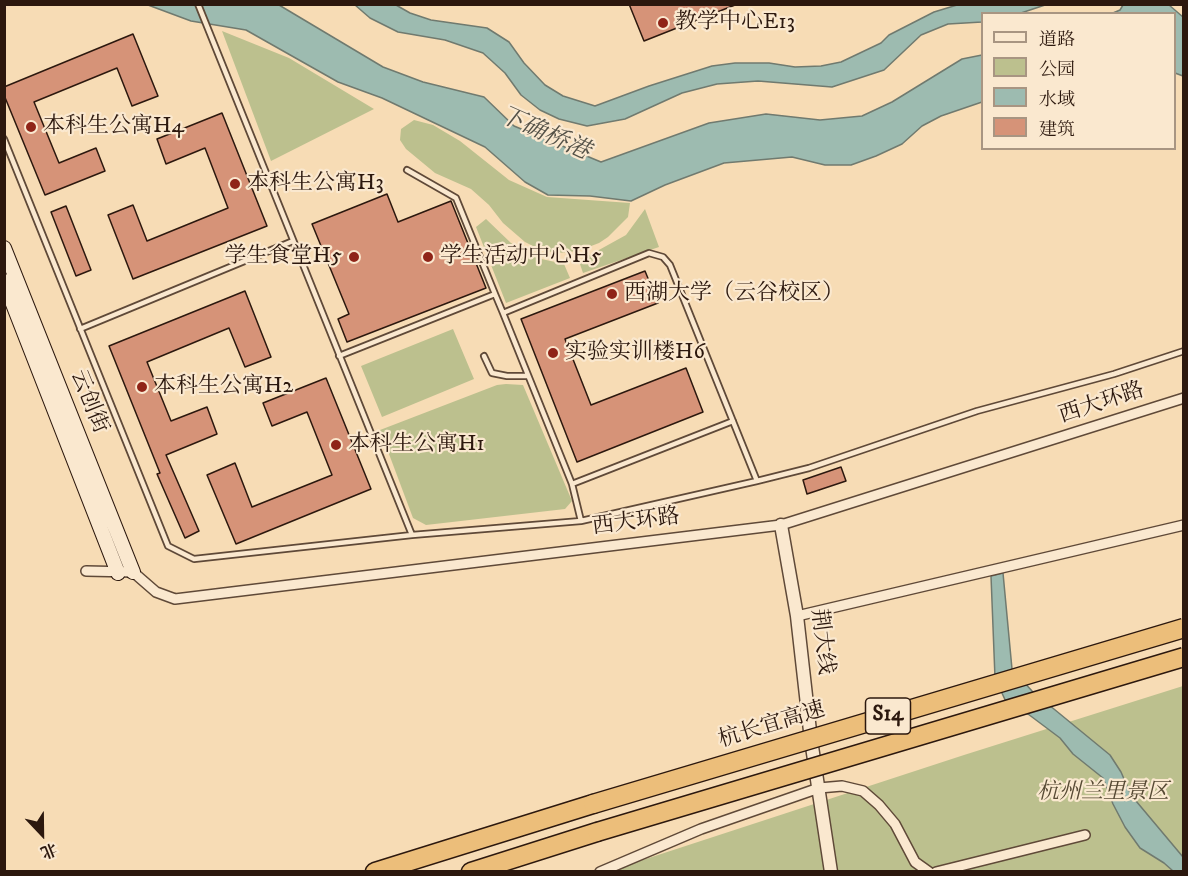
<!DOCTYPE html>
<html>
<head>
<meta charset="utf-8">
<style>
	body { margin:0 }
	#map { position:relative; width:1188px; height:876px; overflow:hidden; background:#f7dcb5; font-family:"IM FELL DW Pica","Noto Serif SC",serif }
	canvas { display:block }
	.frame { position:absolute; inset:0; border:6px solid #2c180e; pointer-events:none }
	.legend { position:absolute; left:981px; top:12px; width:195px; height:138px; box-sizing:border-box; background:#fae8cf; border:2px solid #a89582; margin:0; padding:8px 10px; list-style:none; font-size:18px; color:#2c180e }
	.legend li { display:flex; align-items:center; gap:12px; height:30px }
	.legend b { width:30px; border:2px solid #a89582 }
	.north { position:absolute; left:12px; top:804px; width:60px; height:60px; -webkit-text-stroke:4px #fae8cf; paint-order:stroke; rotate:158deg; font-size:16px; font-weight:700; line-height:24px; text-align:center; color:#2c180e }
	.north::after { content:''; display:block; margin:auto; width:21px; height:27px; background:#2c180e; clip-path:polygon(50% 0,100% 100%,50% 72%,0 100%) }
</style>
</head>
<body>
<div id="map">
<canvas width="1188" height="876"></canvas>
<div class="frame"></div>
<ul class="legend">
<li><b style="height:8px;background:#fae8cf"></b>道路</li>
<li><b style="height:16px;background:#bcc08e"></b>公园</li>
<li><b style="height:16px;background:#9dbbb0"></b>水域</li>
<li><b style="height:16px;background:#d69378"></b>建筑</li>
</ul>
<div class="north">北</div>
</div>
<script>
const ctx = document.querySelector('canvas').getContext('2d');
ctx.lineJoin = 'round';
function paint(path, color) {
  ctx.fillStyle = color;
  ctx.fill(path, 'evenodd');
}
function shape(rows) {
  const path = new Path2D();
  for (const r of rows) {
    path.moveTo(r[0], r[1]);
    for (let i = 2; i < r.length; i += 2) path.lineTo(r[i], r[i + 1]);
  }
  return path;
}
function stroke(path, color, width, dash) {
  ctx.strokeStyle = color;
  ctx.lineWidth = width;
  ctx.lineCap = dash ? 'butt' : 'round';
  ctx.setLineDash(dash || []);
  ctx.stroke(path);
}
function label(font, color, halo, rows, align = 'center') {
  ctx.font = font + ' "IM FELL DW Pica","Noto Serif SC",serif';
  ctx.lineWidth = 4.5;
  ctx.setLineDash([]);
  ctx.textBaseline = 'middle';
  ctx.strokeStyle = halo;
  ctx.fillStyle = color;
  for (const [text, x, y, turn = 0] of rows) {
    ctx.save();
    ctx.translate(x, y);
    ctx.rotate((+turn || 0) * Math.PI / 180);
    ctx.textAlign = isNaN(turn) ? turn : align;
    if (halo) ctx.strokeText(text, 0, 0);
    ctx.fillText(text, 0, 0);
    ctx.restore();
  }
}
paint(shape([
	[222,31,289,58,374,109,271,161],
	[414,120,433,125,460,141,509,180,547,197,630,203,628,217,608,237,599,243,578,251,558,253,541,250,525,242,503,223,489,205,471,189,435,173,406,149,400,140,401,129],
	[645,209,659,247,583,273,579,261,626,235],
	[486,219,511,243,537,258,564,264,570,278,506,303,476,227],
	[453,329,474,379,382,417,361,366],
	[506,384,523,385,572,501,565,509,426,525,413,518,380,430,497,385],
	[1183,686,1183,871,606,872,964,755]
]), '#bcc08e');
const water = shape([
	[148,5,279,5,383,67,423,82,484,97,514,126,601,162,709,123,766,114,820,120,862,116,892,102,962,59,982,55,982,102,941,116,922,126,902,144,876,156,851,165,825,165,792,157,724,163,665,185,631,201,590,196,548,195,525,182,485,147,382,98,338,82,246,30,191,21,148,5],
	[355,5,396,5,410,13,431,20,487,28,509,42,524,63,545,85,563,96,595,106,649,86,712,66,735,63,769,63,795,67,821,66,841,62,881,43,889,35,934,12,957,5,1045,5,1021,13,982,14,982,22,948,24,921,35,884,70,832,87,758,81,717,84,682,93,625,119,587,126,559,119,540,110,521,95,505,73,483,53,445,40,398,32,370,18,355,5],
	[1123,5,1169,5,1183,17,1183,76,1175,73,1174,14,1113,13,1120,10,1123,5],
	[1003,573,1012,669,1032,691,1110,755,1121,772,1131,795,1183,857,1183,871,1173,871,1164,863,1140,848,1125,827,1113,804,1103,778,1073,754,1060,738,1028,714,1007,704,995,678,991,576,1003,573]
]);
paint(water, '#9dbbb0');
stroke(water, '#707a6f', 1.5);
const building = shape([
	[629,4,734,4,735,5,644,41,629,4],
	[133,34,158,96,132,106,117,68,34,102,59,163,96,148,105,171,45,195,4,95,4,87,133,34],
	[222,113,267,226,133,279,108,215,133,205,147,241,228,208,205,148,166,164,157,139,222,113],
	[387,194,398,222,451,201,486,288,347,342,338,319,349,314,312,224,387,194],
	[66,206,91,270,76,276,51,212,66,206],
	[645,271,658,303,565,339,591,405,686,368,703,412,577,462,521,319,645,271],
	[245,291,271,357,245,367,229,328,147,362,171,421,207,407,217,434,166,455,199,531,185,538,157,474,160,473,109,346,245,291],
	[326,378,371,489,236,544,207,475,235,463,252,507,332,475,307,412,272,426,263,403,326,378],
	[841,467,846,481,807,494,803,480,841,467]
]);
paint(building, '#d69378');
stroke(building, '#2c180e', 1.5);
const service = shape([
	[4,139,168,546,194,559,412,535,198,4],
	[407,170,456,198,495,294],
	[503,313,572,484,581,521],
	[80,329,293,241],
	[339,356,495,294,503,313,649,253,663,257,670,265,757,481],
	[484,356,492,373,507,376,528,376],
	[572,484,733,421],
	[412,535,581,521,757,481,809,468,977,411,1114,374,1184,351]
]);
const minor = shape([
	[86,571,133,572,156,592,175,599,781,525,1184,398],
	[797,616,1184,525],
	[600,872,701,829,819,788,842,786,863,791,879,805,895,824,915,862,929,872],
	[936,872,1085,835]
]);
const tertiary = shape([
	[781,525,797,616,811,740,831,872]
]);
const secondary = shape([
	[4,248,133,572],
	[4,281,118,573]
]);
const motorway = shape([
	[375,872,593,804],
	[471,872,597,832]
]);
stroke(service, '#5f4938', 8);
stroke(minor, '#5f4938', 12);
stroke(tertiary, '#5f4938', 15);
stroke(secondary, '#2c180e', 16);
stroke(motorway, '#2c180e', 21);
stroke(service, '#fae8cf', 4.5);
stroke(minor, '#fae8cf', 9);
stroke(tertiary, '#fae8cf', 12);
stroke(secondary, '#fae8cf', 14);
stroke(motorway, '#ecbe7a', 18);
const motorwayBridge = shape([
	[593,804,1184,628],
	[597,832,1184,657]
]);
stroke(motorwayBridge, '#2c180e', 21, []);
stroke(motorwayBridge, '#ecbe7a', 18);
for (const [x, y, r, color] of [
	[663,23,6,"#8f2418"],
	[31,127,6,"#8f2418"],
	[235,184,6,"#8f2418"],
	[354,257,6,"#8f2418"],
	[428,257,6,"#8f2418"],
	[612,294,6,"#8f2418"],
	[553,353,6,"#8f2418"],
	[142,387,6,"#8f2418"],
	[336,445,6,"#8f2418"]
]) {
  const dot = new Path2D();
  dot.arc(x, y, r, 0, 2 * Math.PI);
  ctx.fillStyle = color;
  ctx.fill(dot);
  stroke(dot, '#fae8cf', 2);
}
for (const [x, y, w] of [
	[888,716,45]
]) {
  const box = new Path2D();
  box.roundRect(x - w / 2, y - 18, w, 36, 4.5);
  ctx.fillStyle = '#fae8cf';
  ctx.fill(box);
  stroke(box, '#2c180e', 1.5);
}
label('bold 21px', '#2c180e', null, [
	["S14",888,716]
]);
label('22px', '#2c180e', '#fae8cf', [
	["教学中心E13",675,23],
	["本科生公寓H4",43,127],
	["本科生公寓H3",247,184],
	["学生食堂H5",342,257,"right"],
	["学生活动中心H5",440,257],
	["西湖大学（云谷校区）",624,294],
	["实验实训楼H6",565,353],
	["本科生公寓H2",154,387],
	["本科生公寓H1",348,445]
], 'left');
label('22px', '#2c180e', '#fae8cf', [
	["云创街",88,402,68],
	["西大环路",1102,404,-18],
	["西大环路",636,523,-7],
	["荆大线",821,642,83],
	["杭长宜高速",772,726,-17]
]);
label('italic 22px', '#574a34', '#fae8cf', [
	["杭州兰里景区",1103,793]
]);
label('italic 24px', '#545147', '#fae8cf', [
	["下确桥港",544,135,24]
]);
</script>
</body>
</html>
